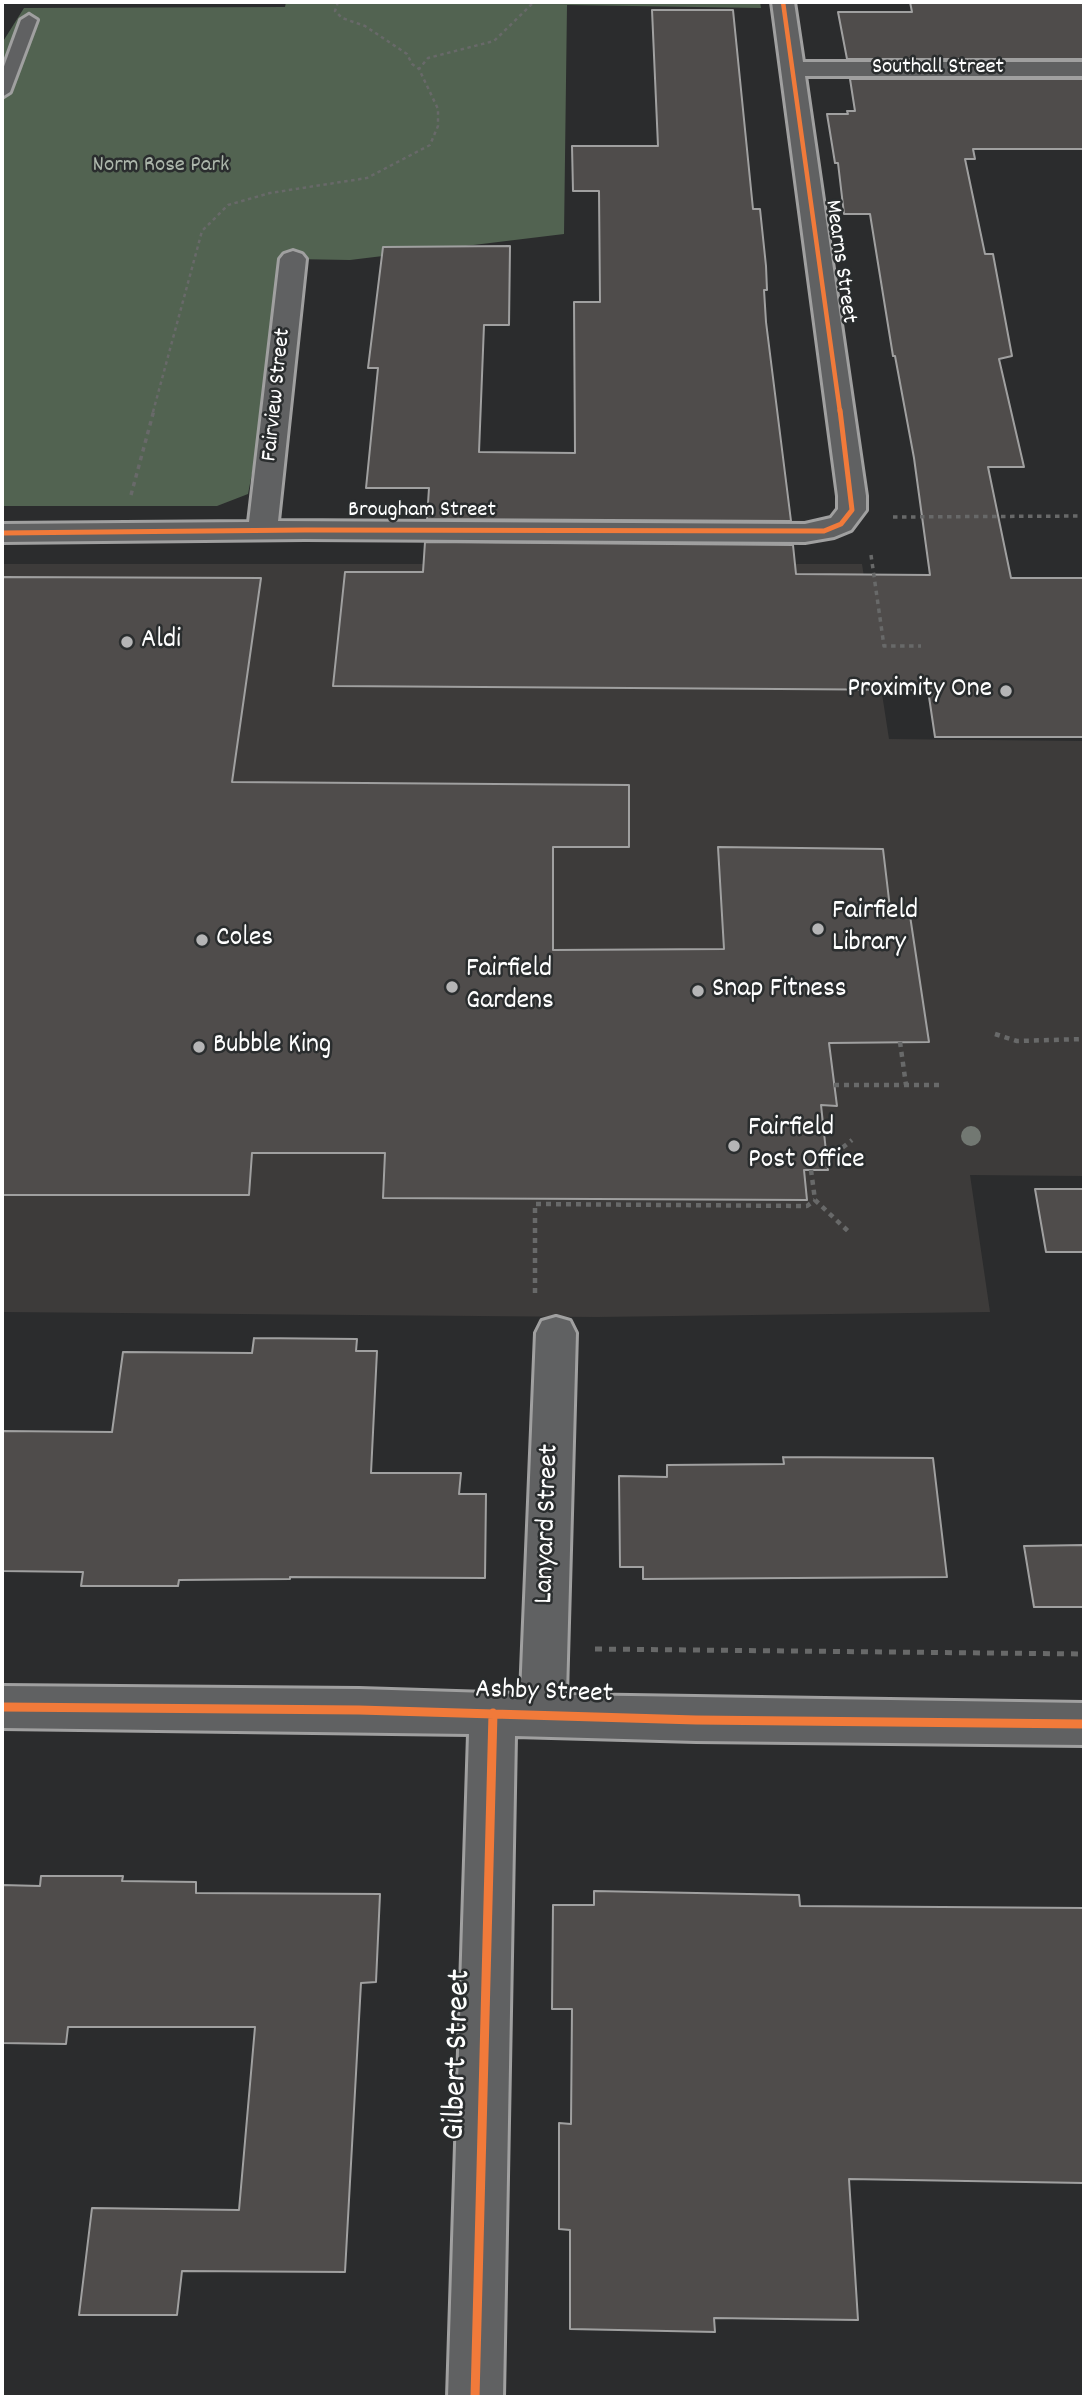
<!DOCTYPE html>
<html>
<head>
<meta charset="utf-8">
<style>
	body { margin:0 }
	#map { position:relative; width:1086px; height:2399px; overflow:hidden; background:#2b2c2d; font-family:Dekko,sans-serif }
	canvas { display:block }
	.frame { position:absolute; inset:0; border:4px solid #fff; pointer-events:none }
</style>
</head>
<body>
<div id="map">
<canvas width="1086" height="2399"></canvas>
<div class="frame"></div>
</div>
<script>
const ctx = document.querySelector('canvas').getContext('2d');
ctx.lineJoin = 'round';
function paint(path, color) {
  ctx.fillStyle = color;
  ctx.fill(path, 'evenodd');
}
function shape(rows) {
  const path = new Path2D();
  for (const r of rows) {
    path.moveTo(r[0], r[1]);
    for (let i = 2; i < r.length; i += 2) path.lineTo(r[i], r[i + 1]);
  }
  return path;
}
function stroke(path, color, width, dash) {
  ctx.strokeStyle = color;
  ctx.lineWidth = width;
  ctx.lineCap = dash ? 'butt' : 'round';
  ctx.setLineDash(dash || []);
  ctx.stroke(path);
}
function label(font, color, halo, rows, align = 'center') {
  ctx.font = font + ' Dekko,sans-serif';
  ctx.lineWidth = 5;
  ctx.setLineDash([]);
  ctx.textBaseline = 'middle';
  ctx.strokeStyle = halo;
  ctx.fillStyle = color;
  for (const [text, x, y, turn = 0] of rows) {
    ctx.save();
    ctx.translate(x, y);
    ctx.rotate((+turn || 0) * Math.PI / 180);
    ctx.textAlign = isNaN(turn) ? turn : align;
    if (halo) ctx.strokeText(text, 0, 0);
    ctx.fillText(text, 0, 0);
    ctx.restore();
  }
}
paint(shape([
	[2,564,862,564,889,739,1084,741,1084,1176,970,1175,990,1312,596,1317,2,1312]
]), '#3d3b3a');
paint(shape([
	[286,2,760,2,761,8,567,5,564,234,350,260,293,259,248,494,217,506,2,506,2,43,24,8,285,7]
]), '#526351');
const building = shape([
	[910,2,1084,2,1084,59,847,59,838,12,912,12,910,2],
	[652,10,733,10,753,209,760,209,766,266,767,290,764,290,766,322,791,521,427,519,429,488,366,488,378,368,368,368,383,247,510,246,509,325,484,325,479,452,575,453,574,302,600,302,599,191,573,191,572,146,658,146,652,10],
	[850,79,1084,79,1084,149,973,149,975,159,965,159,985,254,993,254,1012,356,999,359,1024,467,988,467,1011,578,1084,578,1084,737,935,737,928,690,333,686,345,572,423,572,425,542,793,545,796,574,930,575,914,458,895,356,893,356,870,214,844,214,838,163,835,163,827,114,848,114,847,111,855,111,850,79],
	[2,577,261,578,232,782,629,785,629,847,553,847,553,950,724,949,718,847,883,849,890,908,909,909,929,1042,829,1043,837,1106,821,1105,828,1170,804,1170,807,1200,383,1198,385,1153,252,1153,249,1195,2,1195,2,577],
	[1035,1189,1084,1189,1084,1252,1046,1252,1035,1189],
	[254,1338,357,1339,356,1351,377,1351,371,1473,461,1473,459,1494,486,1494,485,1578,290,1577,290,1579,179,1580,178,1586,81,1586,83,1572,2,1571,2,1431,112,1432,123,1352,252,1353,254,1338],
	[783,1457,933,1458,947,1577,643,1579,643,1567,620,1567,619,1476,667,1477,667,1465,784,1464,783,1457],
	[1084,1545,1084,1607,1034,1607,1024,1546,1084,1545],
	[41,1876,123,1876,122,1881,196,1882,196,1893,380,1894,376,1982,361,1983,345,2272,182,2271,177,2315,79,2315,92,2208,239,2210,255,2027,68,2027,66,2044,2,2043,2,1885,40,1886,41,1876],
	[594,1891,799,1895,800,1906,1084,1908,1084,2183,849,2179,858,2320,714,2318,715,2332,570,2329,570,2230,559,2229,559,2123,571,2124,572,2009,552,2009,553,1905,594,1905,594,1891]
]);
paint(building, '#4f4c4b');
stroke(building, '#a0a0a0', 2);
const lane = shape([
	[29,15,37,20,10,92,2,97,2,72,21,20,29,15]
]);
const street = shape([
	[772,2,794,2,803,62,1084,62,1084,76,805,76,866,496,866,510,851,530,834,537,805,542,305,539,2,542,2,524,249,522,280,259,284,254,293,251,302,254,306,259,278,521,805,524,831,518,838,509,838,496,772,2],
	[556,1317,570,1321,576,1333,566,1695,1084,1703,1084,1745,696,1741,515,1736,503,2397,448,2397,469,1734,2,1728,2,1686,359,1689,521,1694,536,1333,542,1321,556,1317]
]);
stroke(lane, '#a0a0a0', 6);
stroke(street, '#a0a0a0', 6);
stroke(shape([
	[338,2,335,11,342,18,365,26,407,54,412,64,419,69],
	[153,412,202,231,228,205,270,193,367,178,430,145,438,126,438,109,419,69,428,58,494,41,534,2]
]), '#686969', 2.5, [3.5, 3.5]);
stroke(shape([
	[131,495,154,410],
	[893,517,1084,516],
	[871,555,884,646,921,646]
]), '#686969', 3.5, [4.5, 4.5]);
stroke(shape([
	[995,1034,1017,1041,1084,1039],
	[900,1042,906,1085],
	[834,1085,940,1085],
	[827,1160,852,1140],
	[811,1170,815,1200,850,1233],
	[535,1293,535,1204,807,1206,815,1200]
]), '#686969', 4.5, [5, 5]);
stroke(shape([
	[595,1649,1084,1654]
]), '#686969', 5, [7, 7]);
paint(lane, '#606162');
paint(street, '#606162');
stroke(shape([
	[783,2,840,412]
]), '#f17a3a', 4.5);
stroke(shape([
	[2,533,305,530,824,531,841,524,852,510,840,410]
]), '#f17a3a', 5);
stroke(shape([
	[2,1707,359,1710,696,1720,1084,1724],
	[475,2397,493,1713]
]), '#f17a3a', 9);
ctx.fillStyle = '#727872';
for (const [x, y] of [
	[971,1136]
]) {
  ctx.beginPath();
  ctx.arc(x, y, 10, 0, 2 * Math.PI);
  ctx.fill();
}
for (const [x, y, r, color] of [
	[127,642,7,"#b5b5b6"],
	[1006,691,7,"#b5b5b6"],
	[818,929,7,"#b5b5b6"],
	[202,940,7,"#b5b5b6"],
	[452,987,7,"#b5b5b6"],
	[698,991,7,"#b5b5b6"],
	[199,1047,7,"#b5b5b6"],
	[734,1146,7,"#b5b5b6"]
]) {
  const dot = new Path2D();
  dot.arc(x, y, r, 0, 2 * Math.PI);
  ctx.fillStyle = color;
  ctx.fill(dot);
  stroke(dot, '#2a2d2e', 2.5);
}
label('23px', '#fff', '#2a2d2e', [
	["Southall Street",938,69],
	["Mearns Street",839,262,82],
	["Fairview Street",278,395,-84],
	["Brougham Street",422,512]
]);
label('23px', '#acb6ab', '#2a2d2e', [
	["Norm Rose Park",161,167]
]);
label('28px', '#fff', '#2a2d2e', [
	["Aldi",141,642],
	["Proximity One",992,691,"right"],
	["Fairfield",832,913],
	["Library",832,945],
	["Coles",216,940],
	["Fairfield",466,971],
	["Gardens",466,1003],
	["Snap Fitness",712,991],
	["Bubble King",213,1047],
	["Fairfield",748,1130],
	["Post Office",748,1162]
], 'left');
label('28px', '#fff', '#2a2d2e', [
	["Lanyard Street",549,1524,-88],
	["Ashby Street",544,1694,2]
]);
label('33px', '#fff', '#2a2d2e', [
	["Gilbert Street",460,2055,-88]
]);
</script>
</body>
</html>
